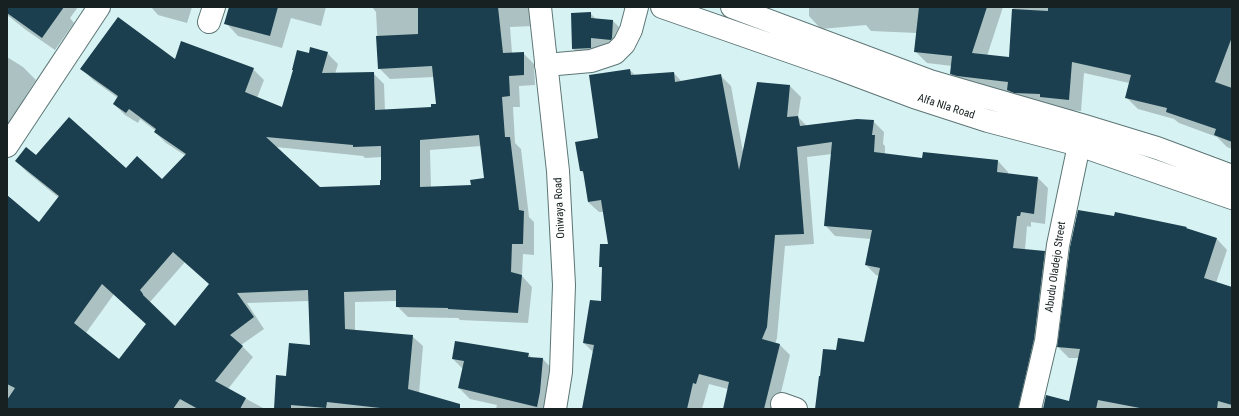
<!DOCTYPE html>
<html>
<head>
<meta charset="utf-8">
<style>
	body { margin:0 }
	#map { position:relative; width:1239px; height:416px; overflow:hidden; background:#d7f2f3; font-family:"Roboto Condensed",sans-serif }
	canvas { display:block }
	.frame { position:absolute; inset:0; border:8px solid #172121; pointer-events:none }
</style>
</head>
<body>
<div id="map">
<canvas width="1239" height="416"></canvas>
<div class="frame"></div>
</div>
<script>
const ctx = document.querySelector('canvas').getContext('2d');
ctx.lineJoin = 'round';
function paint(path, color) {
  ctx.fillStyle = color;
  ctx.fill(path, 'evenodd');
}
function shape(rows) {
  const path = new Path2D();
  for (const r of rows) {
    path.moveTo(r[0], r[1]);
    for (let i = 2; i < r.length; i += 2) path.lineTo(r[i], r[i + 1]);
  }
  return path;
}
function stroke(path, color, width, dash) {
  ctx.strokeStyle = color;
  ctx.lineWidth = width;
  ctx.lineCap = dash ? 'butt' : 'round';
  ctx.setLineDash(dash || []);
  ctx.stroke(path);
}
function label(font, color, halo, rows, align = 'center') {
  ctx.font = font + ' "Roboto Condensed",sans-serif';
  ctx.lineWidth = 4;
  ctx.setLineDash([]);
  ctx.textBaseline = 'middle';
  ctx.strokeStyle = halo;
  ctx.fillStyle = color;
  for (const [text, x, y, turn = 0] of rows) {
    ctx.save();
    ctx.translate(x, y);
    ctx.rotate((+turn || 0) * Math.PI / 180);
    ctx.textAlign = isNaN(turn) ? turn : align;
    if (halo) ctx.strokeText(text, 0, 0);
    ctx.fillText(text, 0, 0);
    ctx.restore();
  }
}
paint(shape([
	[7,7,78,7,70,18,74,23,55,50,26,30,7,15],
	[151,7,192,7,187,23,158,15],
	[230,7,326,7,321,26,291,18,282,48,238,36,226,23],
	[372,7,533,7,534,26,510,27,512,53,523,53,534,64,535,85,519,86,520,107,513,107,515,143,521,149,529,217,534,222,534,255,523,254,522,276,532,287,528,323,460,320,458,318,408,317,397,306,397,301,355,302,355,331,412,336,423,346,419,394,447,409,275,409,286,377,311,346,309,301,247,303,264,329,241,345,253,357,228,389,265,409,7,409,7,197,39,223,59,198,27,172,16,161,36,156,126,170,162,181,186,156,166,143,155,132,156,131,140,119,138,123,125,115,114,104,118,98,93,80,82,69,175,60,253,69,264,80,257,98,283,108,309,54,327,53,338,64,335,74,373,73,384,84,385,111,432,108,438,105,435,77,390,79,379,68,376,12],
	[481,146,485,179,472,186,431,188,430,150],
	[276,147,363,156,365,158,382,157,381,186,320,188],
	[185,262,210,284,176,327,150,302],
	[114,294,147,325,120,360,86,333],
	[809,7,1003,7,987,56,1010,58,1013,7,1232,7,1232,149,1227,147,1217,137,1179,123,1174,119,1138,109,1126,97,1129,83,1084,73,1081,111,1053,109,1020,102,1010,92,970,88,963,86,951,73,952,66,927,63,915,51,917,33,871,31,866,25,821,29,809,16],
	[590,13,597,20,613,21,621,29,619,47,599,46,599,55,581,57,573,49],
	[7,57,23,67,36,80,7,125],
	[630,70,636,76,674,73,682,82,720,75,731,86,743,152,758,83,790,86,801,97,798,117,807,126,873,121,884,132,883,144,885,146,885,154,923,160,998,161,1008,172,1008,174,1038,178,1048,188,1045,224,1031,222,1031,227,1027,226,1025,250,1044,252,1055,262,1030,409,816,409,837,351,865,343,879,276,876,275,866,265,871,239,835,236,825,225,832,154,807,157,814,244,785,246,777,338,775,344,780,345,790,355,777,409,724,409,728,389,709,384,702,409,582,409,593,352,584,343,601,302,603,269,600,266,610,245,604,212,599,212,588,202,584,174,581,171,599,139],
	[1186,228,1188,230,1217,239,1227,250,1216,283,1232,288,1232,409,1044,409,1070,402,1079,358,1069,358,1058,347],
	[528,354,532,358,543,359,553,370,549,409,496,409,497,405,470,399,459,388,463,369,453,359]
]), '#0003');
paint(shape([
	[7,7,64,7,42,38,7,13],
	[229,7,278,7,270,36,224,24],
	[418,7,498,7,503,53,524,52,524,75,509,76,510,96,502,97,505,137,510,137,519,210,524,211,523,244,512,244,511,272,522,275,518,313,448,309,448,308,396,307,396,290,344,292,345,329,413,335,408,389,460,404,460,409,389,409,327,402,326,408,291,405,291,409,274,409,276,375,286,376,289,343,310,345,308,290,237,293,254,317,230,335,243,346,215,381,246,398,240,409,198,409,180,399,173,409,7,409,7,400,15,388,7,384,7,195,39,222,59,196,15,161,26,147,36,155,69,117,126,168,137,156,162,179,186,154,154,132,156,129,129,109,126,113,113,104,118,96,80,69,118,17,175,59,181,41,254,68,245,92,282,107,293,70,292,70,297,50,309,53,310,47,328,52,322,73,374,72,375,110,431,107,431,104,436,104,432,66,378,69,376,36,418,34],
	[479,135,484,178,470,180,471,185,420,187,420,140],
	[266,137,353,145,353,147,381,146,381,180,380,180,380,185,320,187],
	[173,252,209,284,175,326,143,295,143,294,140,290],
	[102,284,146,324,119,359,74,323],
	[919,7,987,7,972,53,1009,57,1012,9,1048,11,1048,7,1232,7,1232,37,1215,82,1232,88,1232,142,1214,135,1216,129,1166,112,1167,108,1125,98,1131,75,1072,62,1069,100,1040,97,1040,94,1014,93,1007,90,1008,82,957,76,950,74,952,56,914,52],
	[591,12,591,18,613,20,612,38,611,40,591,38,591,48,572,49,571,13],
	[630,69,631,75,674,72,675,82,721,74,739,170,757,82,790,85,787,117,798,116,800,126,857,119,874,120,872,135,875,135,874,152,922,158,923,152,998,160,997,172,1038,177,1034,214,1021,212,1020,216,1017,216,1013,248,1045,251,1034,339,1018,409,815,409,819,376,820,376,823,349,836,350,838,338,864,342,880,268,865,265,872,230,824,226,832,142,797,147,804,234,775,235,767,327,762,339,780,344,764,409,723,409,729,382,699,374,696,384,693,383,687,409,582,409,594,345,583,343,590,300,601,301,602,267,599,267,600,244,608,244,601,200,588,202,583,171,580,171,575,142,598,138,589,75],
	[1078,210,1114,216,1115,212,1187,227,1186,228,1217,238,1204,278,1232,287,1232,405,1218,401,1217,409,1145,409,1098,400,1096,409,1043,409,1046,395,1069,401,1080,349,1057,347,1070,247],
	[455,341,529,353,528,357,543,358,540,392,537,407,458,388,464,361,452,359]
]), '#1b3f4e');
const minor = shape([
	[209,22,214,7],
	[546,65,591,61,615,53,624,44,631,30,637,7],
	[7,146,99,7],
	[782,404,796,409],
	[1030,409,1046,341,1058,245,1079,145,1084,128]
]);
const major = shape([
	[540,7,558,171,564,285,561,372,555,409],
	[662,7,834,67,914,97,988,121,1079,145,1232,198],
	[732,7,930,81,1085,126,1157,148,1232,176]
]);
stroke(minor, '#5d7575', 24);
stroke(major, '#5d7575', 24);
stroke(minor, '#fff', 22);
stroke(major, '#fff', 22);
label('11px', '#172121', '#fff', [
	["Alfa Nla Road",946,107,18],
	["Oniwaya Road",560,208,-93],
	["Abudu Oladejo Street",1056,267,-82]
]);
</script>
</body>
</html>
